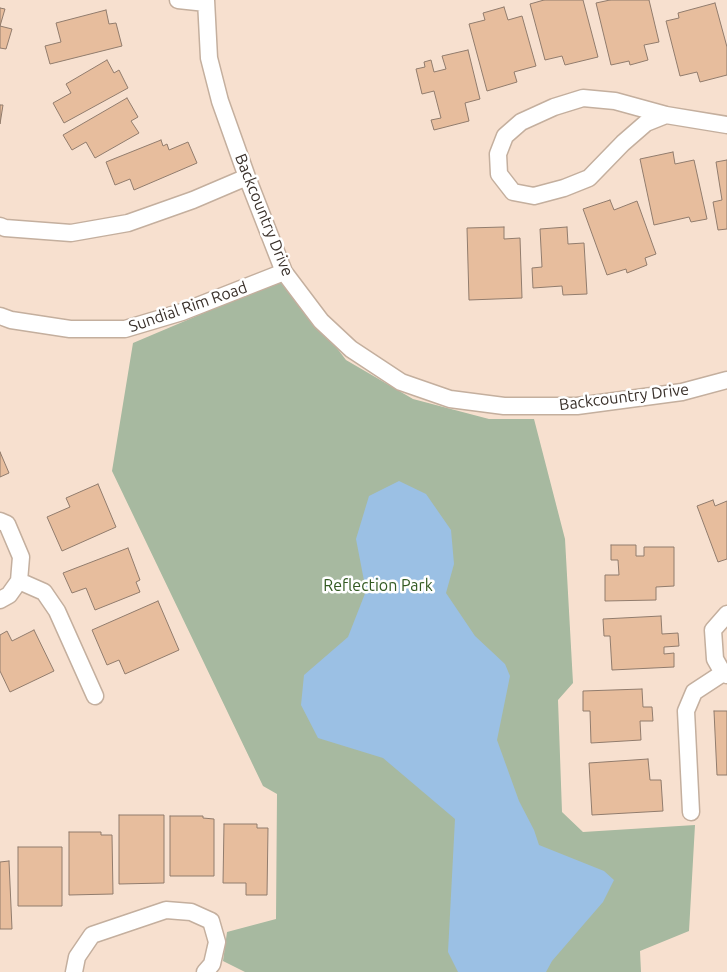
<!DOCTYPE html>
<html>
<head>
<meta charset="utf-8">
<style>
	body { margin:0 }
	canvas { display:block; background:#f7e0cf }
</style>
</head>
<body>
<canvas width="727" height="972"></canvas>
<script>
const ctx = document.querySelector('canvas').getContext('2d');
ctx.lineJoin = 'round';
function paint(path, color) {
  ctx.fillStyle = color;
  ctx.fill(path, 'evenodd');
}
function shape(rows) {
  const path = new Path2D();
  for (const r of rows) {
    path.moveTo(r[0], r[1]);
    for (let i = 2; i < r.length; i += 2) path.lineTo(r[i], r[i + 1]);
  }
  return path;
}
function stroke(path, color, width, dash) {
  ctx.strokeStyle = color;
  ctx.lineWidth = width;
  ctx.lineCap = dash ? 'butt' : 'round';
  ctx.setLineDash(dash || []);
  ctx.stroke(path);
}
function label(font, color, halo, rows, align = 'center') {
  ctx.font = font + ' Ubuntu,sans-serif';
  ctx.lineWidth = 5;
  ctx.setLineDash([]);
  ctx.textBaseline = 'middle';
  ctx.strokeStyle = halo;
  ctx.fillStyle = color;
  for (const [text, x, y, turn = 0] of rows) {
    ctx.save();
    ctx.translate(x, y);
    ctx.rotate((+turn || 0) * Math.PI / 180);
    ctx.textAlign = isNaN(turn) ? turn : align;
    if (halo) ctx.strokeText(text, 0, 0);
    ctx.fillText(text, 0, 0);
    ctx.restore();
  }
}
paint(shape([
	[284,279,346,360,413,399,489,419,534,419,565,539,573,683,558,700,562,812,583,832,695,825,689,931,640,951,641,972,245,972,223,961,227,932,276,919,277,794,263,786,112,471,133,343]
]), '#a7b9a0');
paint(shape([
	[399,481,426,494,451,530,454,564,446,593,475,636,505,664,510,676,497,740,519,801,534,830,539,845,604,871,614,880,603,902,552,961,546,972,458,972,448,952,455,819,383,758,318,738,301,705,304,675,348,637,366,591,356,539,369,496]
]), '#9bc0e4');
const building = shape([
	[544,0,583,0,598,57,565,65,562,56,545,60,530,4,544,0],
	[610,0,649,0,659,42,644,45,648,60,630,65,629,61,611,65,596,3,610,0],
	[715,3,727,47,727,75,700,82,697,72,680,76,666,21,679,18,678,13,715,3],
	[504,7,508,20,522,16,536,66,514,72,517,82,487,91,469,24,485,20,483,13,504,7],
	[0,8,5,9,0,26,12,29,6,49,0,48,0,8],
	[106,10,109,24,116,23,122,46,50,64,45,46,61,42,56,23,106,10],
	[468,50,480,99,465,103,469,121,434,130,431,120,441,118,434,91,422,94,416,69,425,67,424,62,431,60,434,72,446,69,442,56,468,50],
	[107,60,114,73,119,70,128,88,64,123,53,103,71,93,66,84,107,60],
	[127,98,138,117,131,121,139,133,95,158,86,142,72,150,63,135,127,98],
	[0,105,3,105,0,124,0,105],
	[161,140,163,146,167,144,169,150,188,142,197,163,134,190,130,179,115,185,106,162,161,140],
	[673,152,675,164,694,160,707,219,691,222,689,217,654,225,640,159,673,152],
	[727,160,727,229,718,230,713,202,722,200,716,162,727,160],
	[610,200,614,210,637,201,656,254,645,258,647,265,627,273,626,269,607,275,583,209,610,200],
	[504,227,504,239,520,238,522,298,469,300,467,228,504,227],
	[567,227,568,244,584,243,587,294,563,295,562,286,533,288,532,268,542,267,540,229,567,227],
	[0,452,9,473,0,477,0,452],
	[98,484,116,527,62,551,47,517,70,507,66,498,98,484],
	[713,500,715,506,727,501,727,559,718,562,697,506,713,500],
	[611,545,636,545,636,556,644,556,644,547,674,547,674,586,656,587,656,600,605,601,605,575,619,575,618,560,611,560,611,545],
	[128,548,140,580,136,582,140,592,95,610,86,588,72,593,63,573,128,548],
	[158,601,179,650,125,674,119,660,107,665,92,630,158,601],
	[661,616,662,634,678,633,679,646,664,647,664,654,674,653,674,667,612,670,610,636,604,636,603,619,661,616],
	[34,630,54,671,10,692,0,671,0,635,7,631,12,641,34,630],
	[642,689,643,707,652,707,653,721,640,721,641,740,591,743,590,711,583,711,583,691,642,689],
	[714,711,727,711,727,775,717,775,714,711],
	[648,759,650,780,661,780,663,811,592,815,589,763,648,759],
	[119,815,164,815,164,883,119,884,119,815],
	[170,816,203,816,203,818,214,819,214,876,170,876,170,816],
	[224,824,257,824,257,828,268,828,267,895,246,895,246,883,223,883,224,824],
	[69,832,101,832,101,835,112,835,113,894,69,895,69,832],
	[18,847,62,847,62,906,18,906,18,847],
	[9,861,12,929,0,929,0,862,9,861]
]);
paint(building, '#e7bd9d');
stroke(building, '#917c6d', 1);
const minor = shape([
	[178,0,206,3],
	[206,0,209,58,220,101,247,177,284,272,321,321,351,349,401,382,450,399,504,406,577,406,682,392,727,380],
	[666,115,646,123,623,143,589,178,564,188,534,196,513,192,499,174,498,154,505,136,521,122,554,107,583,98,615,101,666,115,727,125],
	[0,226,5,228,71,233,128,223,193,200,247,177],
	[0,316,11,320,70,329,125,329,182,312,284,272],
	[0,521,7,524,21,557,19,581,9,595,0,600],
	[19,581,44,592,57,611,95,696],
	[727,614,713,630,715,659,723,673,727,675],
	[691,812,686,711,694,692,723,673],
	[74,972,77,957,92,935,166,910,191,912,211,921,217,942,212,964,205,972]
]);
stroke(minor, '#c4af9e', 19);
stroke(minor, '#fff', 16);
label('16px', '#39302a', '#fff', [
	["Backcountry Drive",264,215,68],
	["Sundial Rim Road",188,307,-19],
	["Backcountry Drive",624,397,-7]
]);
label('16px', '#335a22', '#fff', [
	["Reflection Park",378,586]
]);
</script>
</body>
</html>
